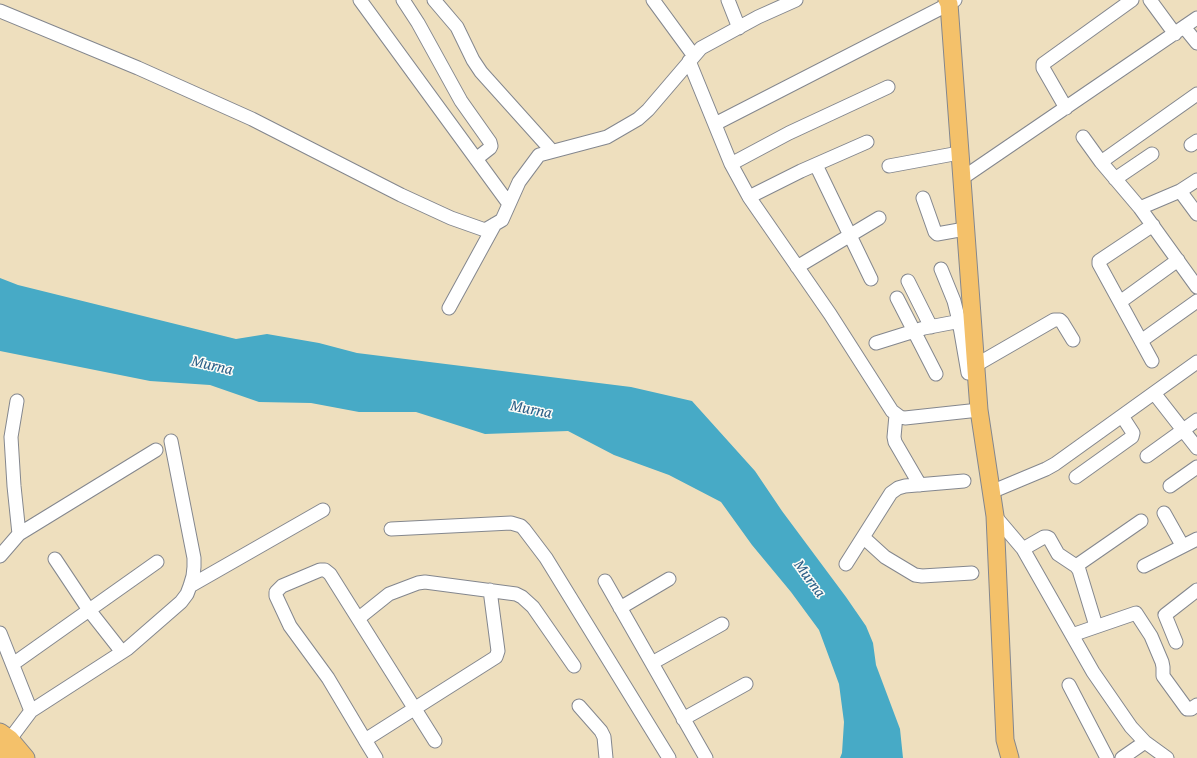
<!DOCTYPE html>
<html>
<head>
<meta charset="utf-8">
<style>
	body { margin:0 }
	canvas { display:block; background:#eedfbe }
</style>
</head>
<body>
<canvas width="1197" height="758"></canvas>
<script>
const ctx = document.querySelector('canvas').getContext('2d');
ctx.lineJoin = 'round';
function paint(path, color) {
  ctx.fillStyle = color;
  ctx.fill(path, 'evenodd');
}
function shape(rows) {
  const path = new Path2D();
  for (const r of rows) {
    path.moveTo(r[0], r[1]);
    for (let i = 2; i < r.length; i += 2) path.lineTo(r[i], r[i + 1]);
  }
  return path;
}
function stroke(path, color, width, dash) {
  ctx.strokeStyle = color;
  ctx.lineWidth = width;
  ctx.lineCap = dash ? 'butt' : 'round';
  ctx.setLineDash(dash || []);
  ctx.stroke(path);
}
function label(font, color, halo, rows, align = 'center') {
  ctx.font = font + ' "Gentium Book Plus",serif';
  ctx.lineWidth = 3;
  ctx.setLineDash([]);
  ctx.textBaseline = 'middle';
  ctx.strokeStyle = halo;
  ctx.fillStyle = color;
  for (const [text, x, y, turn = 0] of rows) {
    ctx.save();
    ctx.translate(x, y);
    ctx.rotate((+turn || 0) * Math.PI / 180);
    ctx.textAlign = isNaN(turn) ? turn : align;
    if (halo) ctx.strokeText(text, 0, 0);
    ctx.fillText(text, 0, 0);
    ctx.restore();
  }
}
paint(shape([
	[0,278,18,285,236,339,267,334,319,343,357,353,631,387,692,401,755,471,782,511,846,597,866,626,873,643,876,665,900,729,903,758,840,758,842,753,844,722,839,684,819,630,791,592,752,545,721,502,669,475,614,455,568,431,485,434,416,412,359,412,311,403,259,402,210,385,150,381,0,351]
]), '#47aac6');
const minor = shape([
	[360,0,509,204],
	[403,0,418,23,461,101,490,142,491,146,490,148,476,159],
	[434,0,457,27,473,60,481,72,552,151],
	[653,0,694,56],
	[728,0,739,28],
	[1150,0,1175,34],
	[0,11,138,68,252,119,401,195,451,218,485,230,502,220,519,182,539,155,607,137,638,119,648,110,701,48,758,17,796,0],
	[1184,27,1197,43],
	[689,61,731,164,749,197,830,314,892,411,900,417,905,418,979,410],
	[1066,108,1043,68,1043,64,1132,0],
	[715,124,949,4,955,0],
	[1083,137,1101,162,1140,208,1180,191,1197,214],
	[1191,145,1197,141],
	[1101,162,1197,94],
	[731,164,789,133,888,87],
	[816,165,871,279],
	[889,166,959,153],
	[961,179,1197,18],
	[1115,179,1152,154],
	[1180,191,1197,180],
	[749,197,801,171,867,142],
	[923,198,935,232,937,234,965,229],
	[1140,208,1197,287],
	[797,267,879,218],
	[941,269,954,301,959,321,968,373],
	[908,281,931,327],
	[897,298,936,374],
	[1120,302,1178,260],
	[449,308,495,224],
	[1141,341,1197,301],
	[876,343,924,328,966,320],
	[1152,361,1099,264,1099,261,1153,225],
	[976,365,1054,320,1060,320,1062,322,1073,340],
	[1154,393,1197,448],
	[896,415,894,437,895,442,920,485],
	[1147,456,1197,420],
	[1076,477,1132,437,1133,433,1122,416],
	[1170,486,1197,467],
	[991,492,1046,469,1055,464,1197,362],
	[1164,513,1182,545],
	[995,516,1023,549,1093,672,1131,727,1145,742,1167,758],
	[391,529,511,523,521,526,524,529,546,558,669,758],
	[19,534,156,450],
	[863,537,885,557,915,575,922,576,972,573],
	[1023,549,1044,537,1047,537,1049,538,1058,554,1076,566,1079,570,1096,626],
	[0,556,19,534,14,486,11,437,17,401],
	[55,559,89,610,122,652],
	[846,564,891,493,898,488,905,486,964,481],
	[1076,566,1141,521],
	[1144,566,1197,539],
	[605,581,706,758],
	[190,586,323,510],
	[620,608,669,579],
	[359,618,389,594,418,583,425,582,516,594,522,597,533,607,574,666],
	[0,633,31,711],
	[1072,635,1136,613,1151,636,1162,662,1163,667,1163,676,1187,709,1191,709,1197,705],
	[1176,642,1165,615,1197,590],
	[652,663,722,624],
	[13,664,157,562],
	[1069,685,1107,758],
	[579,706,601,731,604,737,606,758],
	[683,719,746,684],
	[365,740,328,678,290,626,276,596,276,592,282,586,320,570,325,570,330,574,435,741],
	[2,744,10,739,31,711,127,649,181,602,187,594,190,586,193,576,194,567,194,558,171,441],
	[376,758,365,740,496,657,498,651,490,590],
	[1122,758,1145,742]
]);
const major = shape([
	[947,0,949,4,979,410,995,516,1005,740,1010,758],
	[0,732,10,739,26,758],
	[0,750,8,758]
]);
stroke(minor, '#84878e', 15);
stroke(major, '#84878e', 19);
stroke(minor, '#fff', 13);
stroke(major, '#f4c16a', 17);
label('italic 16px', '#2d6088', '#fdfcf7', [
	["Murna",212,366,13],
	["Murna",531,410,11],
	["Murna",809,579,54]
]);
</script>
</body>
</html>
